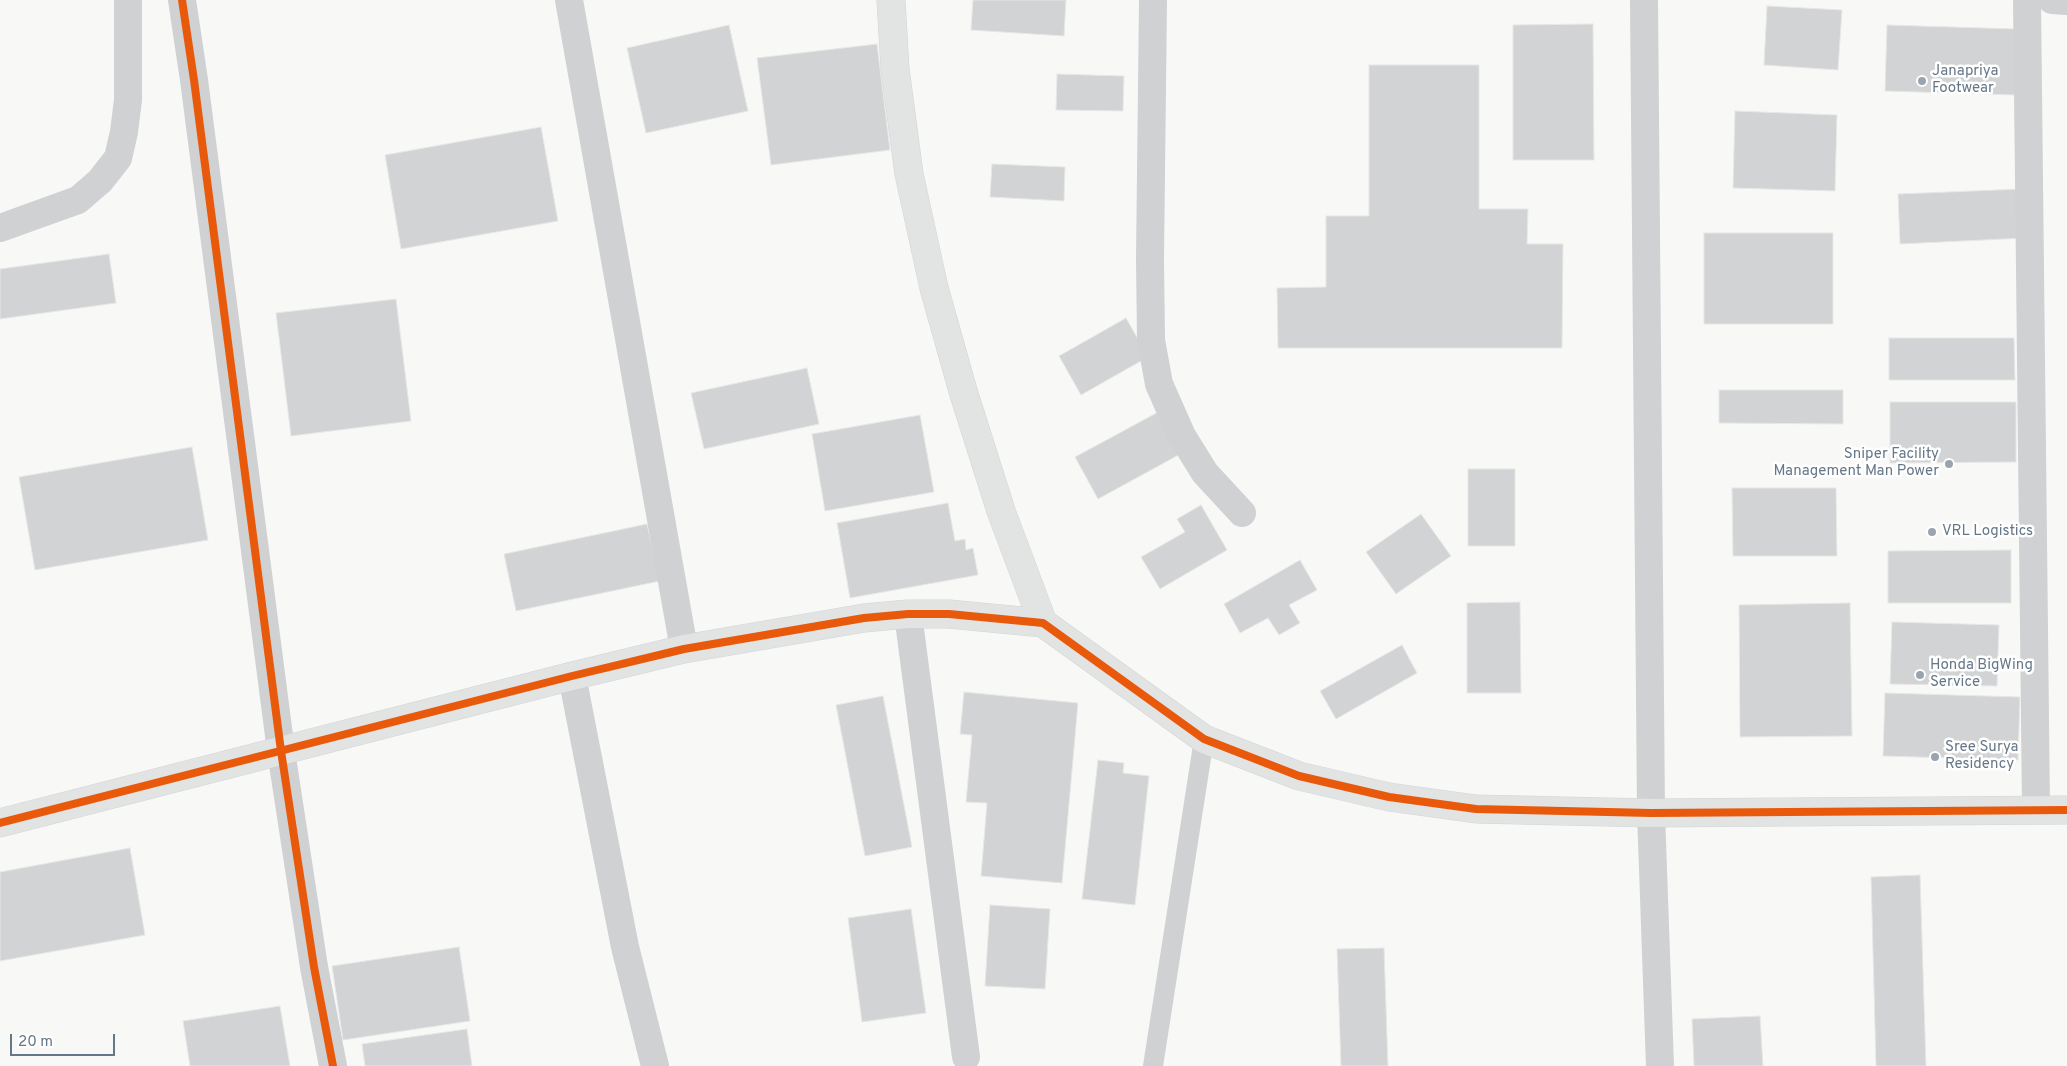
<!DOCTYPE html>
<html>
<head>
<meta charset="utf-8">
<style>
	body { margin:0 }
	#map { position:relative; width:2067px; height:1066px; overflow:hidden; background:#f8f8f7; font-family:Overpass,sans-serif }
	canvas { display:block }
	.scale { position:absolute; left:10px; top:1034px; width:105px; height:22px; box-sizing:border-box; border:2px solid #678; border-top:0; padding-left:6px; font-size:15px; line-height:18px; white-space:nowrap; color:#678; -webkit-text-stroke:4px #fff; paint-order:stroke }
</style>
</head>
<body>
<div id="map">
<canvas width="2067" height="1066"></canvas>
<div class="scale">20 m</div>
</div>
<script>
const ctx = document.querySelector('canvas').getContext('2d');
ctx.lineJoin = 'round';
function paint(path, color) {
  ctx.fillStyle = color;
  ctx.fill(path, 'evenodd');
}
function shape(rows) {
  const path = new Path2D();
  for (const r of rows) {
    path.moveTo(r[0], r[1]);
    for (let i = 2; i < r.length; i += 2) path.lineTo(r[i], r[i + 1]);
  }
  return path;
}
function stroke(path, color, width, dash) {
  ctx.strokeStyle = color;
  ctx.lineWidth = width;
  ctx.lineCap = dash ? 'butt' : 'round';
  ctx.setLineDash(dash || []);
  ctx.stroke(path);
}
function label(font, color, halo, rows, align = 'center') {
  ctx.font = font + ' Overpass,sans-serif';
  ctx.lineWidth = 5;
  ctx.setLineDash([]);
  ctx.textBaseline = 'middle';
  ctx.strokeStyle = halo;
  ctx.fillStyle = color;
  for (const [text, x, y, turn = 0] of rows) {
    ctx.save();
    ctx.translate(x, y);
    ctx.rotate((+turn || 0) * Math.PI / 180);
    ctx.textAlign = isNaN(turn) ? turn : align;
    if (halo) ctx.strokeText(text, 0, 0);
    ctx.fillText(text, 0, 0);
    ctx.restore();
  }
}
const building = shape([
	[973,0,1066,0,1064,36,971,30,973,0],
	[1767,6,1842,10,1838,70,1764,65,1767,6],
	[1593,24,1594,160,1513,160,1513,25,1593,24],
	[729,25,748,111,646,133,627,48,729,25],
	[1887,25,2017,29,2015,95,1885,91,1887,25],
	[877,44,890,150,771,165,757,58,877,44],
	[1369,65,1479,65,1479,209,1528,209,1527,244,1563,244,1562,348,1278,348,1277,288,1326,287,1326,216,1369,216,1369,65],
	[1057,74,1124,76,1123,111,1056,110,1057,74],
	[1735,111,1837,115,1835,191,1733,188,1735,111],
	[541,127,558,221,401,249,385,155,541,127],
	[992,164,1065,167,1064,201,990,197,992,164],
	[2022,189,2025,238,1900,244,1898,194,2022,189],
	[1704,233,1833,233,1833,324,1704,324,1704,233],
	[109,254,116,303,0,319,0,269,109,254],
	[396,299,411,421,291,436,276,313,396,299],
	[1126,318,1148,357,1081,395,1059,356,1126,318],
	[1889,338,2014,338,2015,380,1889,380,1889,338],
	[807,368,819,424,704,449,691,393,807,368],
	[1719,390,1843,390,1843,424,1719,423,1719,390],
	[1890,402,2016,402,2016,462,1890,463,1890,402],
	[1162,410,1184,452,1098,499,1075,457,1162,410],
	[920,415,934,492,825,511,812,434,920,415],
	[192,447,208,540,35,570,19,477,192,447],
	[1468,469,1515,469,1515,546,1468,546,1468,469],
	[1732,488,1836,488,1837,556,1733,556,1732,488],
	[948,503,955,541,965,539,966,550,973,548,978,575,850,598,837,523,948,503],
	[1201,505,1227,550,1160,589,1141,557,1185,532,1177,519,1201,505],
	[1421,514,1451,556,1396,594,1366,552,1421,514],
	[647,524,660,581,516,611,504,554,647,524],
	[2011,550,2011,603,1888,603,1888,551,2011,550],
	[1300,560,1317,590,1289,605,1300,623,1279,635,1268,618,1240,633,1224,604,1300,560],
	[1520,602,1521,693,1467,693,1467,603,1520,602],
	[1850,603,1852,736,1740,737,1739,605,1850,603],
	[1892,622,1999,625,1997,686,1890,684,1892,622],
	[1402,645,1417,673,1336,719,1320,691,1402,645],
	[964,692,1078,703,1062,883,981,876,987,803,966,802,972,735,960,734,964,692],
	[1885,693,2020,697,2018,760,1883,756,1885,693],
	[883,696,912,847,865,856,836,705,883,696],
	[1098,760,1124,763,1123,773,1149,776,1135,905,1082,899,1098,760],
	[130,848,145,935,0,961,0,872,130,848],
	[1920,875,1926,1066,1876,1066,1871,877,1920,875],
	[990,905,1050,909,1045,989,985,986,990,905],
	[911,909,926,1013,862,1022,848,918,911,909],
	[459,947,470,1021,343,1040,332,966,459,947],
	[1384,948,1388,1066,1341,1066,1337,949,1384,948],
	[280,1006,290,1066,190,1066,183,1021,280,1006],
	[1760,1016,1763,1066,1694,1066,1692,1019,1760,1016],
	[467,1029,472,1066,365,1066,362,1044,467,1029]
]);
paint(building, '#d2d3d4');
stroke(building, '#e7e7e6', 1);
const secondary = shape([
	[891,0,895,69,909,174,934,288,963,391,1001,511,1043,623],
	[0,823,572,676,684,649,864,618,908,614,949,614,1043,623,1204,739,1299,776,1389,797,1476,809,1651,813,2067,810]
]);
stroke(secondary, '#d3d5d6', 29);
stroke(shape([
	[1153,1066,1204,739]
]), '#cfd1d2', 20);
stroke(shape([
	[182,0,194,80,281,751,314,967,333,1066],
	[569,0,684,649],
	[1153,0,1150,259,1151,340,1159,384,1182,436,1205,473,1242,513],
	[1644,0,1651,813,1660,1066],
	[2027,0,2036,809],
	[2052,0,2067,1],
	[0,228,78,200,100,181,118,158,124,132,128,100,128,0],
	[908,614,966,1057],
	[572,676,625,947,655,1066]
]), '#cfd1d2', 28);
stroke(secondary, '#e2e3e3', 28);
stroke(shape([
	[182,0,194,80,281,751,314,967,333,1066],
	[0,823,572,676,684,649,864,618,908,614,949,614,1043,623,1204,739,1299,776,1389,797,1476,809,1651,813,2067,810]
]), '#e8590c', 8);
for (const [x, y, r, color] of [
	[1922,81,5,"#99a4af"],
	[1949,464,5,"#99a4af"],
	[1932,532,5,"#99a4af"],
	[1920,675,5,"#99a4af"],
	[1935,757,5,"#99a4af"]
]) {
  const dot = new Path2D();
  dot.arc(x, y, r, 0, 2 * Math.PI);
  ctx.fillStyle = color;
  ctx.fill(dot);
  stroke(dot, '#fff', 2);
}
label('15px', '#678', '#fff', [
	["Janapriya",1932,72],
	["Footwear",1932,89],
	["Sniper Facility",1939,455,"right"],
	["Management Man Power",1939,472,"right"],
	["VRL Logistics",1942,532],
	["Honda BigWing",1930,666],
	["Service",1930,683],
	["Sree Surya",1945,748],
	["Residency",1945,765]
], 'left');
</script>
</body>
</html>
